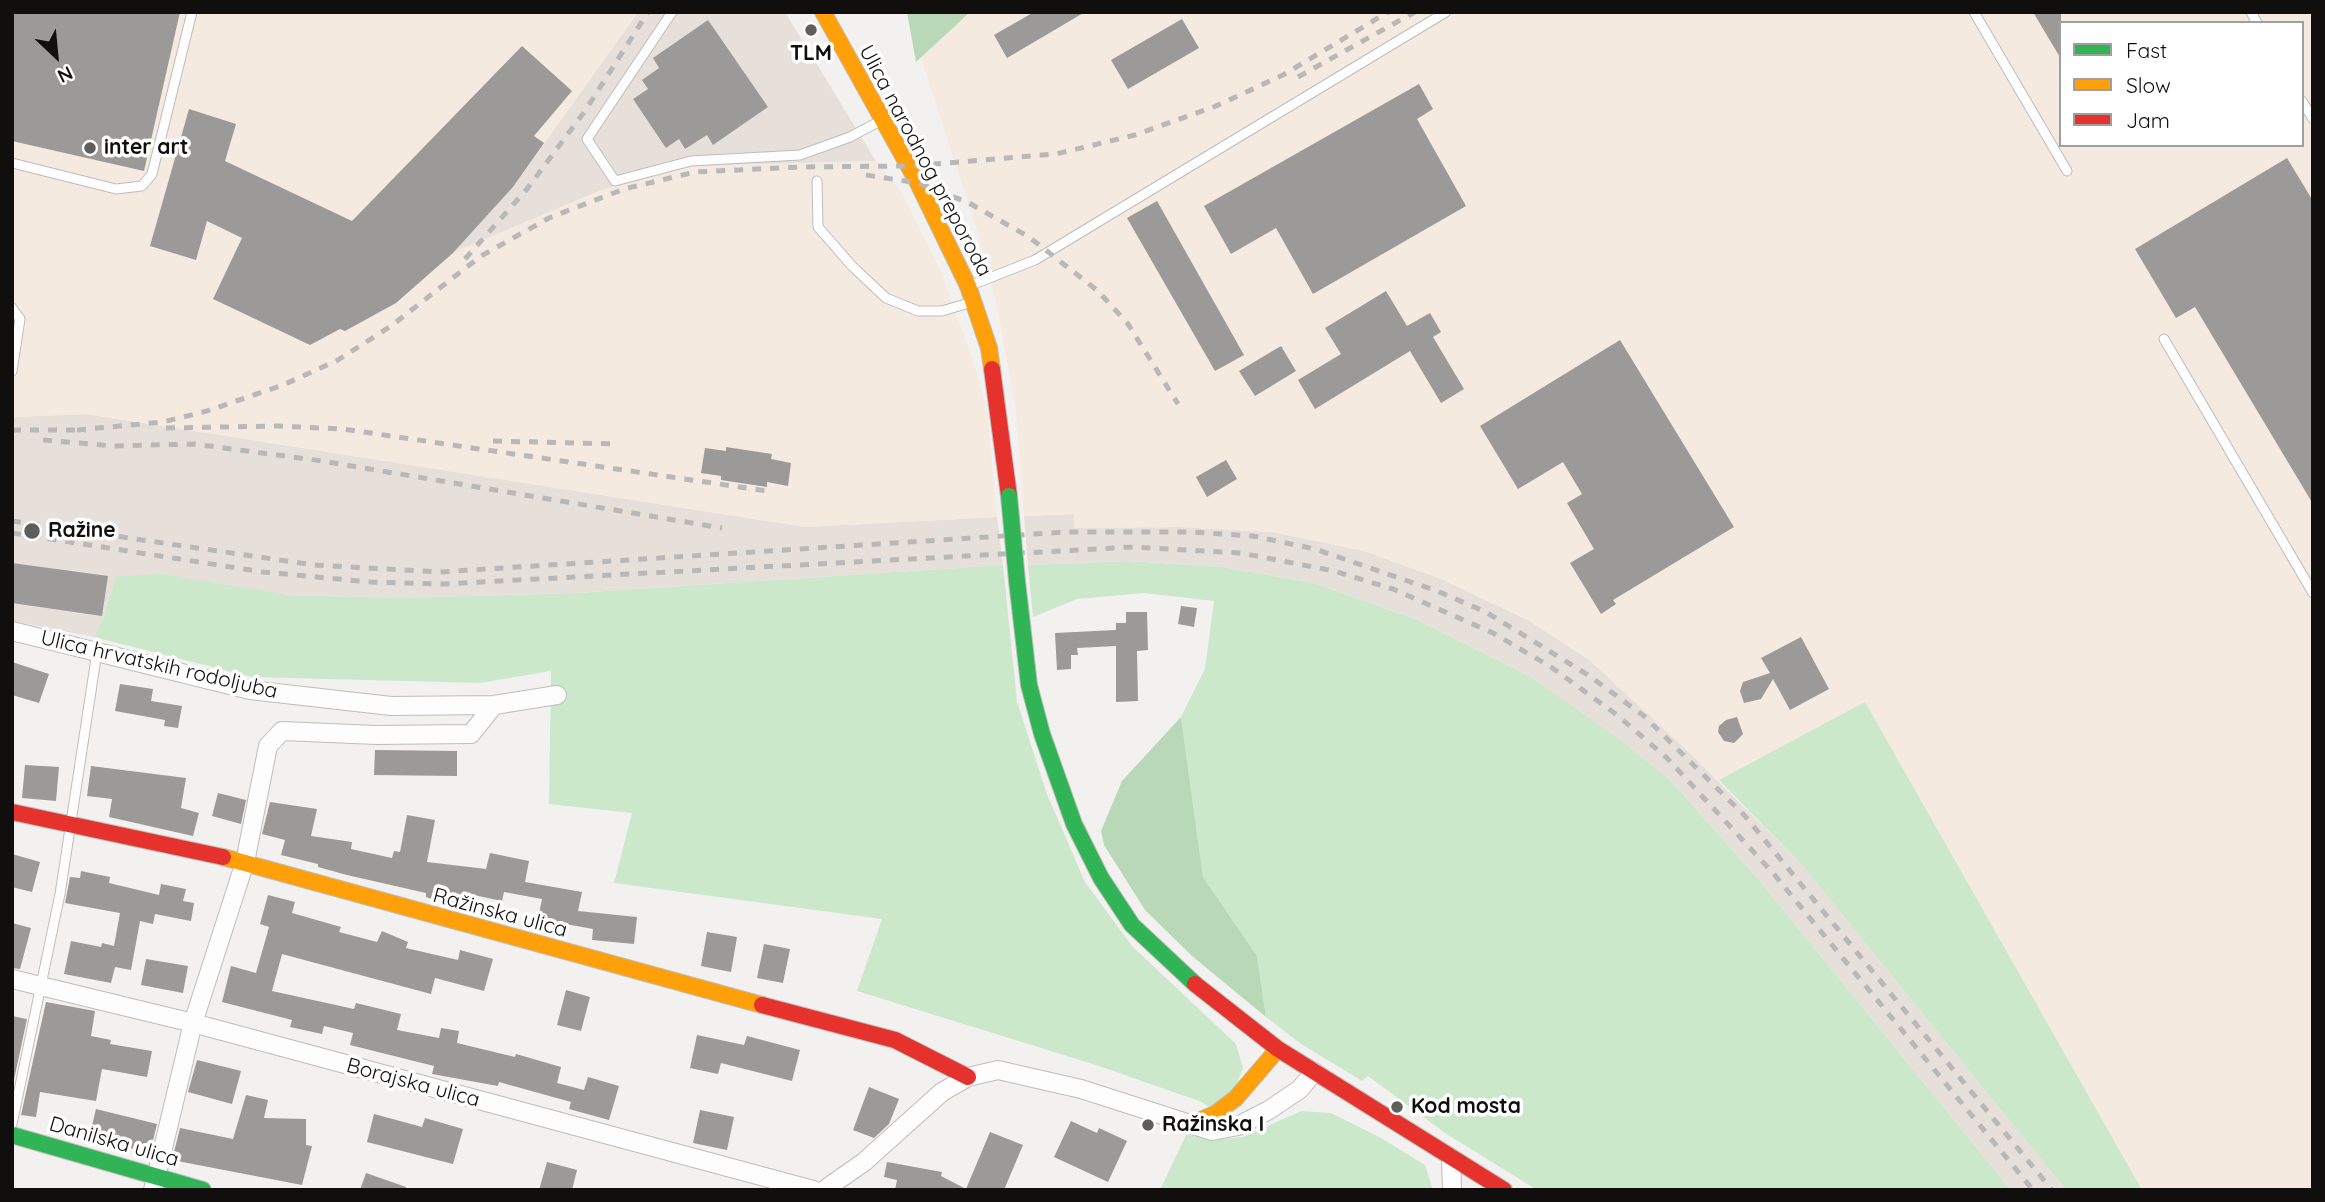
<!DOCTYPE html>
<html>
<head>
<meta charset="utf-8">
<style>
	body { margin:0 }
	#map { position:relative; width:2325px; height:1202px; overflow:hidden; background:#f3f1ef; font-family:Quicksand,sans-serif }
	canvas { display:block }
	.frame { position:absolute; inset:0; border:14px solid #100f0e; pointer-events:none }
	.legend { position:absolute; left:2059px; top:21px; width:245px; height:126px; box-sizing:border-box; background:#fff; border:2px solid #9f9f9f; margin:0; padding:9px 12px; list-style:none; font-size:21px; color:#100f0e }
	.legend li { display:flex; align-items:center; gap:14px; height:35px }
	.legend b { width:35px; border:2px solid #9f9f9f }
	.north { position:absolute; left:21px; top:21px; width:70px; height:70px; -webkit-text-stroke:5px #fff; paint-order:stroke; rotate:154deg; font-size:19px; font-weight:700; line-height:28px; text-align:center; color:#100f0e }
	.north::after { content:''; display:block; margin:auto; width:24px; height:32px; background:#100f0e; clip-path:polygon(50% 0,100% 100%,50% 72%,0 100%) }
</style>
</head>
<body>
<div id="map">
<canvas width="2325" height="1202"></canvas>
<div class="frame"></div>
<ul class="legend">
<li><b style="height:9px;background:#30b455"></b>Fast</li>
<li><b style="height:9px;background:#ff9f0a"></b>Slow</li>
<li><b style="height:9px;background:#e5322d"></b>Jam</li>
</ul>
<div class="north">N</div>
</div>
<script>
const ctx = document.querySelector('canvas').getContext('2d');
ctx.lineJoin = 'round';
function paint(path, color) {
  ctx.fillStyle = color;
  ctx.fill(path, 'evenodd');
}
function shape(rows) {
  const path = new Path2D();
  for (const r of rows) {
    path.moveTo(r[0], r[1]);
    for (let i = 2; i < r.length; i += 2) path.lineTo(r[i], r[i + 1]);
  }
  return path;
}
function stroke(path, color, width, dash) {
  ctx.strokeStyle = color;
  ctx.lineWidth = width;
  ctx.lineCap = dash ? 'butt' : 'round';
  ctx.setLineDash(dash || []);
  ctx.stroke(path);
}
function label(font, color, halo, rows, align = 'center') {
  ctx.font = font + ' Quicksand,sans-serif';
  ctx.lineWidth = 7;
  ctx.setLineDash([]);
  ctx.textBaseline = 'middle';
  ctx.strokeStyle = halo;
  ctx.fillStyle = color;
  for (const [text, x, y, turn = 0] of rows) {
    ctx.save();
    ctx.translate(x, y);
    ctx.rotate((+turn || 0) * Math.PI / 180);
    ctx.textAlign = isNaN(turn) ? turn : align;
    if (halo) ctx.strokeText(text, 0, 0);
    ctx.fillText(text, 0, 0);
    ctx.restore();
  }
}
paint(shape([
	[638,12,785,12,876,161,695,166,647,176,604,189,453,253,513,187],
	[86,414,805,527,997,517,1003,565,575,593,400,598,289,595,116,577,104,616,94,637,12,621,12,417],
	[1075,514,1074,528,1180,527,1273,532,1364,551,1439,578,1528,620,1588,659,1649,712,1801,864,2066,1190,2011,1190,1759,880,1670,780,1531,677,1415,619,1314,583,1222,567,1129,561,1028,565,1024,516]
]), '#e7e0da');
paint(shape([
	[12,12,638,12,513,187,454,252,604,189,647,176,695,166,876,161,902,193,943,277,976,369,987,411,997,517,805,527,86,414,12,417],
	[906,12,2313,12,2313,1190,2142,1190,1865,703,1719,780,1588,659,1528,620,1439,578,1364,551,1273,532,1180,527,1074,528,1074,514,1024,516,1016,410,997,306,975,224],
	[2061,23,2302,23,2302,145,2061,145]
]), '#f4eadf');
paint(shape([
	[1129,561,1222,567,1314,583,1415,619,1531,677,1617,738,1670,780,1759,880,2011,1190,1537,1190,1445,1133,1368,1076,1362,1081,1301,1044,1266,1017,1257,956,1203,877,1181,717,1205,669,1214,601,1144,593,1077,599,1033,617,1028,565],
	[1003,565,1017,702,1047,794,1085,882,1132,946,1236,1044,1243,1068,1234,1091,1210,1108,1202,1102,1096,1065,857,991,882,919,614,883,632,813,549,804,551,671,480,683,252,677,94,637,104,616,116,576,161,574,288,595,400,598,575,593],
	[1865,702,2142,1190,2066,1190,1801,864,1719,780],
	[1301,1111,1331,1113,1381,1138,1425,1165,1433,1190,1160,1190,1187,1133,1221,1139,1243,1137]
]), '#cbe9ca');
paint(shape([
	[907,12,970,12,916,62],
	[1181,717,1203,877,1257,956,1266,1017,1192,956,1145,910,1104,845,1101,831,1122,781]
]), '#b8d8b7');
paint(shape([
	[12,12,180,12,144,171,12,141],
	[1034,12,1085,12,1007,58,994,35],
	[2033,12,2061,12,2061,59],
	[1182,19,1199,48,1128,89,1111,60],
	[708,20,768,107,713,145,707,135,685,149,679,139,666,148,633,99,648,89,642,80,659,68,653,58],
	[522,46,572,91,534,136,544,143,513,187,453,253,396,303,345,331,340,329,310,345,213,299,242,238,207,221,196,260,150,246,189,109,236,124,225,161,352,221],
	[1419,84,1433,109,1417,119,1466,206,1313,294,1276,228,1231,254,1204,206],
	[2287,158,2313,201,2313,504,2195,307,2176,318,2135,249],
	[1157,201,1244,355,1215,371,1127,218],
	[1386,291,1407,326,1430,313,1441,332,1433,337,1464,389,1441,403,1410,351,1315,409,1298,380,1341,354,1325,328],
	[1620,340,1734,527,1613,600,1616,604,1601,614,1570,563,1594,549,1567,503,1582,494,1563,462,1518,489,1480,426],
	[1281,346,1296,371,1255,396,1239,371],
	[726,447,772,454,771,459,791,463,788,486,767,482,767,487,721,480,721,476,701,473,705,448,726,451],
	[1226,460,1237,479,1207,497,1196,477],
	[12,563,108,576,102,616,12,603],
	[1181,606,1197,608,1194,627,1178,624],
	[1126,612,1147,612,1148,650,1137,651,1138,701,1116,702,1116,646,1077,648,1078,655,1071,655,1071,669,1057,670,1055,633,1116,630,1116,623,1126,623],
	[1801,637,1829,689,1790,710,1773,679,1761,699,1744,703,1740,691,1743,682,1770,673,1761,658],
	[12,662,49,674,39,703,12,695],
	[120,684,153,689,151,701,182,706,178,728,164,726,165,720,115,711],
	[1737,717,1743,734,1734,743,1724,741,1718,732,1719,726,1726,720],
	[375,750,457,751,457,776,374,775],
	[25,765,59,767,56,801,22,798],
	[91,766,186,778,181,808,199,813,193,836,109,817,112,799,87,796],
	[218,793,246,800,241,824,212,816],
	[270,802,317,809,311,836,352,842,351,849,392,858,394,851,400,852,407,815,435,820,427,862,486,869,490,853,529,861,525,882,582,892,578,911,637,917,634,944,592,940,593,929,538,919,542,899,504,892,502,901,469,894,468,904,438,901,426,897,426,893,347,875,318,867,318,864,281,855,285,840,262,834],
	[12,854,40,862,32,892,12,887],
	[81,871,110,877,109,883,159,895,161,884,186,889,183,901,194,903,191,921,155,914,153,924,140,921,131,970,115,967,111,983,64,974,71,941,101,947,102,943,114,946,120,913,65,903,70,877,80,878],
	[268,895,295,902,292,913,341,927,339,932,377,942,382,931,408,942,406,948,458,960,460,950,493,959,484,991,435,978,431,994,282,954,272,991,354,1009,356,1003,401,1014,397,1030,439,1038,441,1028,459,1031,457,1043,515,1057,516,1054,561,1067,557,1083,584,1090,588,1077,619,1086,609,1120,569,1109,571,1102,499,1082,498,1086,432,1074,434,1066,350,1045,353,1033,324,1026,322,1034,290,1027,292,1020,222,1002,231,966,256,973,269,927,260,924],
	[12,923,31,928,20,969,12,968],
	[707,932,737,937,731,972,701,966],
	[764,944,790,949,783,983,757,978],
	[146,959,188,966,183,993,141,985],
	[566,990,590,997,581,1031,557,1025],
	[46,1002,95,1011,91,1036,111,1040,110,1044,152,1051,147,1077,102,1069,96,1101,40,1092,36,1117,21,1115],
	[12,1016,27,1019,12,1089],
	[697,1035,744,1045,747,1036,800,1050,792,1081,721,1063,718,1074,690,1068],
	[197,1060,241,1071,232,1104,188,1092],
	[869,1087,899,1099,889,1124,874,1138,853,1130],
	[246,1095,268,1100,264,1118,306,1119,306,1145,312,1146,302,1185,172,1160,180,1128,233,1139],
	[96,1109,157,1124,150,1153,89,1138],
	[700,1110,734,1117,727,1150,693,1143],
	[374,1114,422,1127,425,1118,463,1129,453,1164,367,1142],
	[1071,1121,1097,1133,1099,1128,1127,1141,1108,1182,1054,1157],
	[990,1132,1023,1145,1004,1190,895,1190,897,1180,884,1177,887,1162,942,1172,941,1176,966,1189],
	[547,1162,577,1170,572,1190,539,1190],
	[366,1173,406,1187,406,1190,360,1190]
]), '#9c9a99');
const lane = shape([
	[672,12,587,139,615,181,691,161,800,155,850,137,882,120],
	[1974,12,2067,171],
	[2251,12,2257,23],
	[2302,101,2313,119],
	[12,163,116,189,142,186,152,174,192,12],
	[817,181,818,227,852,266,886,298,918,311,942,311,972,302],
	[969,286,1035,260,1446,12],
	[12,308,20,319,12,371],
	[2164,339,2313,593],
	[12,1124,60,894,97,652]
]);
const street = shape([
	[12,631,250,690,391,706,494,705,557,695],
	[12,979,193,1023,813,1190],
	[1451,1158,1452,1190],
	[153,1190,193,1023,245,862,268,746,282,731,376,735,471,734,494,705],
	[824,1190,864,1162,942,1092,968,1077,998,1070,1081,1089,1212,1131,1238,1126,1269,1110,1300,1089,1314,1072]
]);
const fast = shape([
	[1017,581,1029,685,1042,734,1074,824,1101,878,1132,925,1195,984],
	[12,1135,203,1190]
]);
const slow = shape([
	[823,12,918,183,968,286,989,348,992,369],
	[223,857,762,1005],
	[1191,1124,1215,1114,1236,1098,1278,1049]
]);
const jam = shape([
	[992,369,1009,496],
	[12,812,223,857],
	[1195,984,1278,1049,1504,1190],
	[762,1005,895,1040,968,1077]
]);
stroke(lane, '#bebdbb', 11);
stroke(street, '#bebdbb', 20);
stroke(fast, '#bebdbb', 18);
stroke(slow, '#bebdbb', 18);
stroke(jam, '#bebdbb', 18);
stroke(lane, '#fdfdfd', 9);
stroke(street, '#fdfdfd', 18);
stroke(fast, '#30b455', 16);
stroke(slow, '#ff9f0a', 16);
stroke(jam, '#e5322d', 16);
stroke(shape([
	[1298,77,1415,12],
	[866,175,918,183,969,203,1029,237,1098,291,1128,324,1178,404],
	[465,259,527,189,585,111,648,12],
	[166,428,278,426,343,429,767,491],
	[12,430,86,430],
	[77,430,163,422,207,411,283,385,338,360,391,326,481,256,549,218,624,189,695,172,800,167,909,166,1056,154,1135,135,1216,106,1283,75,1388,12],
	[43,440,113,446,194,444,322,461,722,528],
	[493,441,618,444],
	[12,521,314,565,440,572,1066,532,1191,532,1253,536,1315,549,1437,591,1486,612,1588,675,1644,716,1745,816,2052,1190],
	[12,533,263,572,370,582,444,584,1134,547,1241,553,1334,571,1393,589,1493,633,1551,667,1617,715,1667,758,1773,873,2033,1190]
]), '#b9b8b8', 5, [9, 9]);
const fastBridge = shape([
	[1009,496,1017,581]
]);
stroke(fastBridge, '#bebdbb', 18, []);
stroke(fastBridge, '#30b455', 16);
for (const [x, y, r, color] of [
	[811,30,7,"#5f5e5d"],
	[90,148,7,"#5f5e5d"],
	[32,531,9,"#5f5e5d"],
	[1397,1107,7,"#5f5e5d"],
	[1148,1125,7,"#5f5e5d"]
]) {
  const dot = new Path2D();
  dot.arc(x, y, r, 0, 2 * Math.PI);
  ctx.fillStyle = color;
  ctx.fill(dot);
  stroke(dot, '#fff', 2.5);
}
label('bold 21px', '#100f0e', '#fff', [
	["TLM",811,54,"center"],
	["inter art",104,148],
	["Ražine",48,531],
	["Kod mosta",1411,1107],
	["Ražinska I",1162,1125]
], 'left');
label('21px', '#100f0e', '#fff', [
	["Ulica narodnog preporoda",925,161,62],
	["Ulica hrvatskih rodoljuba",159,665,13],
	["Ražinska ulica",500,913,15],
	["Borajska ulica",413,1083,15],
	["Danilska ulica",114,1142,16]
]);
</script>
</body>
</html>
